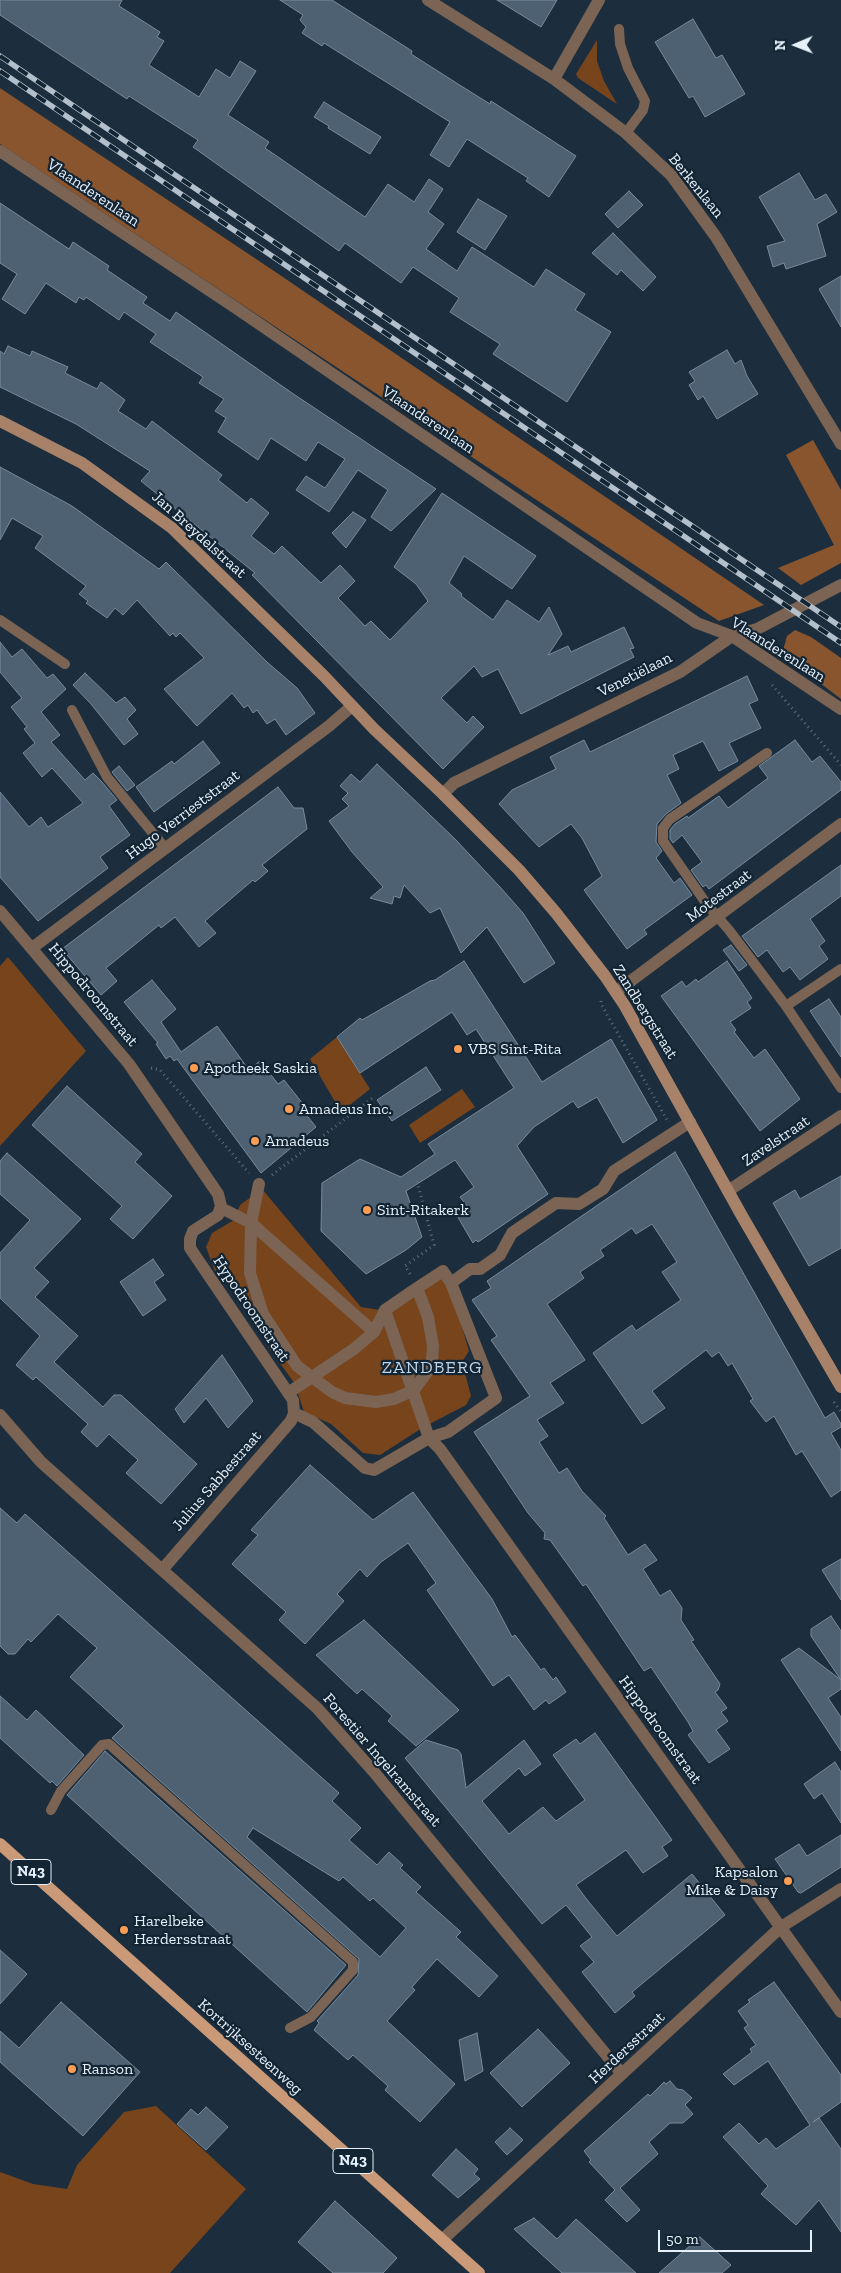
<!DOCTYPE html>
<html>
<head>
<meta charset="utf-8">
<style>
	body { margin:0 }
	#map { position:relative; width:841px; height:2273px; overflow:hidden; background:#1c2e3d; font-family:"Zilla Slab",serif }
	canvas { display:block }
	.north { position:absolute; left:771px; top:20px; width:50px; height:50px; -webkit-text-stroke:4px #132433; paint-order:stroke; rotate:269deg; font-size:14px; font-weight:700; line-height:20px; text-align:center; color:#e5f0fa }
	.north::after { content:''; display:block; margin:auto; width:18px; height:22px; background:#e5f0fa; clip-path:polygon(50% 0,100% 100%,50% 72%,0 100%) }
	.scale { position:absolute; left:658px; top:2230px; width:154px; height:22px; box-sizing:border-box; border:2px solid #e5f0fa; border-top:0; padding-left:6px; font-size:15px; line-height:18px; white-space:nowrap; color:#e5f0fa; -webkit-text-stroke:4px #132433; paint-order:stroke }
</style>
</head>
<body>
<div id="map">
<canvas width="841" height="2273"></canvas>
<div class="north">N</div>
<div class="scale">50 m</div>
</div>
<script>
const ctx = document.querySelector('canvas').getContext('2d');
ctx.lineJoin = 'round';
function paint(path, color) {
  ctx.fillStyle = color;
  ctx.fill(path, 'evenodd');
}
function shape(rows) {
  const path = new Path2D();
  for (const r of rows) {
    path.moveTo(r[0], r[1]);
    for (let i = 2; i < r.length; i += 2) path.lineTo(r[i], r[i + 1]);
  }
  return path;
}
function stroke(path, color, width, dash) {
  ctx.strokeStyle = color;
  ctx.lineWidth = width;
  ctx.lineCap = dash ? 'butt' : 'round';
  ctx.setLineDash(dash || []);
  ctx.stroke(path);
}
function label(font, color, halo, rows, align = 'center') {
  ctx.font = font + ' "Zilla Slab",serif';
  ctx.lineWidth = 4.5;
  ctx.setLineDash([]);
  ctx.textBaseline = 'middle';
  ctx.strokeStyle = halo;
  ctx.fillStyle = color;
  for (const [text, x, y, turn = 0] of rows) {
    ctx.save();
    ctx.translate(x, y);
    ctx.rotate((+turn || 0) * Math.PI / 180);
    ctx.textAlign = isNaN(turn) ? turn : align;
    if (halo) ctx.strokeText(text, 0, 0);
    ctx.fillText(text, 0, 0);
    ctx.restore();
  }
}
paint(shape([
	[597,40,597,61,604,81,617,104,578,78,576,74],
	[8,957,86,1051,0,1146,0,966],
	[337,1037,370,1089,341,1112,310,1059],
	[462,1089,475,1107,420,1143,409,1125],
	[262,1189,361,1307,380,1310,444,1267,469,1351,462,1362,471,1396,466,1405,422,1428,380,1455,363,1453,331,1424,304,1412,295,1384,268,1347,275,1343,223,1267,215,1271,206,1247,212,1233,234,1220,240,1205],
	[156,2106,246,2189,170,2273,0,2273,0,2172,33,2184,67,2189,77,2165,124,2112]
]), '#77441c');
paint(shape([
	[0,88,277,273,764,605,719,621,0,144],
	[813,440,841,490,841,563,801,585,778,568,834,545,786,455],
	[795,630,811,637,841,658,841,699,782,654,787,636]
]), '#89552e');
const building = shape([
	[0,0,122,0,119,6,160,32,157,37,164,41,149,65,199,97,216,69,230,78,240,61,256,71,228,115,269,142,265,148,365,217,388,184,414,202,429,179,443,189,428,212,444,224,426,249,457,271,472,247,534,287,546,269,585,294,575,310,611,332,567,402,493,354,500,344,450,312,459,298,413,267,401,283,345,243,339,251,193,147,198,140,129,96,127,99,0,15,0,0],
	[280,0,332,0,412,51,411,54,458,84,490,104,491,101,576,156,549,197,526,181,528,178,467,139,449,167,430,155,450,122,324,43,322,46,302,33,306,27,300,20,303,15,280,0],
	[497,0,557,0,541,27,497,0],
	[693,19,716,58,722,55,745,94,705,117,693,96,689,98,655,42,693,19],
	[324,102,381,137,370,154,328,128,329,126,314,117,324,102],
	[799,173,815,200,826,194,837,212,817,224,826,256,786,269,784,263,773,267,767,246,785,241,759,197,799,173],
	[629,191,643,205,618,228,605,214,629,191],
	[478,199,507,216,485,250,457,232,478,199],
	[0,203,69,249,73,242,109,266,107,270,147,297,143,303,170,321,176,312,292,393,436,489,391,531,371,517,388,490,358,470,329,512,296,490,306,476,325,488,345,459,318,442,306,461,271,438,258,460,218,432,226,418,215,411,224,399,199,383,203,377,150,342,156,334,124,312,119,320,86,297,84,300,79,297,76,303,46,283,25,314,2,299,17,274,0,263,0,203],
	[613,233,656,277,643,291,621,270,617,275,592,253,613,233],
	[841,276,841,327,819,289,841,276],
	[8,346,30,356,32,351,68,367,65,373,97,389,101,382,125,400,118,411,146,429,152,421,222,475,218,480,247,503,251,498,269,513,251,536,274,554,282,546,321,583,340,565,355,581,338,598,365,626,371,621,390,640,428,601,416,584,394,567,442,493,536,556,512,589,464,556,449,583,462,594,461,596,493,620,507,600,539,622,549,607,562,634,548,655,568,646,571,652,624,627,634,648,630,649,634,657,521,714,498,669,482,677,474,666,441,698,467,723,473,716,484,727,443,769,252,575,255,573,141,481,150,471,76,424,0,387,0,351,4,354,8,346],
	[727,350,735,364,741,360,747,376,758,394,717,419,703,396,698,400,689,385,695,381,689,372,727,350],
	[0,467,72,506,159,569,166,562,267,662,297,688,315,713,286,735,275,719,267,724,257,710,253,713,248,705,244,708,232,693,197,726,164,689,204,658,180,633,176,637,173,633,170,636,137,600,123,615,115,608,107,618,86,603,88,601,79,594,86,586,35,548,43,536,12,518,0,540,0,467],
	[353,512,366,520,346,548,332,533,353,512],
	[0,642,12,657,22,649,47,678,53,674,66,689,41,712,60,735,51,742,85,780,93,773,102,782,117,800,109,806,130,835,100,857,108,868,38,921,0,877,0,792,29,827,41,817,48,827,83,803,52,768,42,777,23,753,35,743,24,729,27,727,11,707,22,698,0,672,0,642],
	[85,673,116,703,125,697,136,710,127,719,138,734,124,745,91,704,73,685,85,673],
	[747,676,758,700,749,704,761,728,729,743,738,761,719,771,703,741,673,755,679,769,667,775,681,803,666,814,657,824,656,842,662,851,656,858,674,883,680,878,692,895,644,930,647,934,627,949,584,890,602,876,582,838,571,824,539,847,499,804,512,790,556,769,550,757,584,740,590,752,747,676],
	[795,740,812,762,820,756,841,782,841,790,709,889,706,885,703,887,691,870,702,862,682,835,673,843,670,839,670,830,675,824,687,816,688,818,719,796,728,808,768,778,759,766,795,740],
	[203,741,220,763,154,812,136,787,172,761,174,764,203,741],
	[377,764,455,839,500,887,523,913,555,963,524,983,487,927,461,953,440,908,430,913,404,885,400,898,394,896,392,904,370,898,383,887,352,852,329,821,349,806,342,799,348,793,340,786,351,774,360,782,377,764],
	[119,766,135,785,127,791,112,772,119,766],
	[278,787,294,808,303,808,307,829,262,865,268,871,255,882,253,880,205,921,216,933,199,947,175,917,161,928,159,925,106,968,117,981,101,995,62,949,278,787],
	[841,865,841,896,810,919,825,941,819,946,828,959,800,980,790,967,783,972,767,950,758,957,742,936,841,865],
	[731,945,747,965,739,971,723,950,731,945],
	[464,961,542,1082,611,1039,657,1120,623,1143,597,1097,578,1108,573,1101,534,1127,517,1146,548,1194,478,1242,476,1240,473,1243,456,1214,467,1206,460,1197,474,1187,455,1160,406,1191,422,1237,406,1250,366,1274,321,1231,322,1183,360,1159,401,1177,435,1154,428,1144,514,1088,476,1029,467,1035,452,1012,360,1073,337,1037,360,1018,362,1020,430,981,435,980,464,961],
	[727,961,752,998,747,1002,751,1008,730,1022,736,1030,734,1032,754,1058,765,1049,800,1099,760,1131,661,996,682,981,686,987,696,979,698,982,727,961],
	[152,980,176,1009,161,1022,181,1052,217,1026,249,1070,260,1061,278,1084,284,1080,303,1104,300,1107,316,1127,261,1173,177,1059,174,1061,170,1056,166,1059,156,1044,158,1043,124,1002,152,980],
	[829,999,841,1017,841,1057,810,1011,829,999],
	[426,1067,441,1090,392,1121,377,1100,426,1067],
	[67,1086,142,1154,135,1162,172,1196,133,1239,110,1219,122,1206,32,1125,67,1086],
	[675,1152,825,1418,834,1412,841,1424,841,1427,831,1433,841,1450,841,1490,831,1497,802,1451,796,1455,774,1416,766,1422,750,1401,753,1399,732,1363,728,1366,719,1352,712,1357,706,1350,652,1391,665,1408,642,1424,593,1353,632,1325,636,1331,681,1300,662,1272,677,1262,652,1224,636,1234,632,1228,600,1250,604,1256,580,1272,584,1278,547,1304,585,1360,550,1383,564,1403,537,1420,548,1436,539,1442,559,1473,567,1468,582,1491,606,1516,604,1518,628,1555,645,1544,657,1560,643,1569,660,1596,670,1590,682,1608,681,1620,694,1640,691,1641,720,1684,718,1690,715,1692,727,1708,721,1712,728,1721,716,1730,730,1749,709,1763,688,1735,693,1731,688,1722,651,1667,644,1671,586,1584,583,1586,550,1540,544,1539,545,1533,528,1513,474,1432,530,1396,491,1340,497,1336,472,1300,491,1288,487,1281,675,1152],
	[7,1153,81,1219,34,1268,49,1282,35,1297,78,1336,54,1362,103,1407,114,1395,121,1395,197,1464,161,1504,126,1473,138,1460,109,1434,97,1447,81,1432,88,1424,36,1377,33,1380,16,1365,40,1336,0,1298,0,1253,30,1220,0,1194,0,1161,7,1153],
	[841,1176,841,1248,809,1266,773,1203,795,1190,800,1199,841,1176],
	[153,1259,164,1275,154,1282,166,1300,143,1316,120,1282,153,1259],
	[222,1355,253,1401,228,1428,206,1398,184,1423,175,1409,222,1355],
	[310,1465,373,1520,413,1492,492,1599,512,1637,515,1635,541,1670,544,1668,553,1680,556,1677,566,1692,549,1704,546,1700,534,1710,509,1675,493,1686,427,1590,436,1583,408,1543,381,1562,367,1577,360,1569,337,1594,344,1601,305,1644,279,1620,286,1612,232,1564,258,1535,251,1530,310,1465],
	[0,1508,17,1523,25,1514,339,1793,332,1801,361,1828,349,1840,377,1865,389,1852,403,1865,400,1868,421,1887,416,1892,461,1932,456,1937,498,1976,479,1997,437,1959,412,1987,415,1990,387,2021,455,2084,420,2122,385,2090,388,2086,353,2055,348,2060,314,2030,319,2023,317,2021,358,1975,359,1959,112,1738,124,1726,70,1677,97,1648,58,1614,31,1642,28,1639,15,1654,8,1654,0,1646,0,1508],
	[253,1828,339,1881,343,1877,370,1901,373,1898,406,1928,380,1957,247,1837,253,1828],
	[841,1559,841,1600,822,1570,841,1559],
	[831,1616,841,1631,841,1689,828,1698,841,1717,841,1751,781,1660,799,1648,841,1680,811,1636,811,1629,831,1616],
	[364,1620,459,1710,416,1746,388,1721,392,1716,362,1689,357,1694,316,1655,364,1620],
	[0,1696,27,1720,36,1710,84,1755,57,1786,52,1781,50,1783,0,1738,0,1696],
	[595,1733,672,1840,662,1847,668,1856,643,1873,626,1850,576,1885,588,1901,617,1936,692,1874,725,1915,632,1992,635,1996,615,2013,582,1972,594,1962,580,1946,592,1937,566,1905,542,1924,405,1758,426,1740,458,1750,461,1754,466,1788,524,1740,541,1764,525,1776,519,1768,482,1801,509,1834,543,1807,556,1821,585,1800,553,1755,576,1739,580,1744,595,1733],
	[105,1751,346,1965,307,2012,67,1795,105,1751],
	[835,1762,841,1772,841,1823,822,1793,814,1799,804,1784,835,1762],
	[841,1835,841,1867,801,1893,798,1892,775,1859,799,1844,807,1856,841,1835],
	[0,1950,27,1974,0,2004,0,1950],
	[774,1982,841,2075,841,2102,813,2122,819,2118,841,2149,841,2232,819,2200,796,2225,761,2194,768,2186,723,2137,739,2123,759,2144,766,2138,776,2149,810,2125,768,2061,734,2085,723,2074,752,2052,750,2049,756,2045,744,2028,748,2025,738,2011,750,2002,748,2000,774,1982],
	[61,2002,140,2072,83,2136,0,2062,0,2031,19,2048,61,2002],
	[538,2029,570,2063,522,2107,490,2073,538,2029],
	[477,2033,483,2071,465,2081,459,2040,477,2033],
	[670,2081,677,2089,683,2090,692,2098,685,2105,693,2114,683,2123,670,2123,649,2142,658,2154,620,2188,640,2210,627,2222,605,2200,615,2190,589,2162,591,2160,584,2151,648,2094,650,2096,664,2082,666,2084,670,2081],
	[206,2107,228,2127,206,2150,177,2124,191,2109,198,2115,206,2107],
	[510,2128,523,2140,507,2155,495,2142,510,2128],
	[456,2149,478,2169,474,2174,480,2179,458,2198,432,2175,456,2149],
	[335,2201,397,2258,383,2273,333,2273,298,2242,335,2201],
	[534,2218,557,2239,576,2219,636,2273,562,2273,514,2229,534,2218],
	[700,2237,731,2265,722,2273,659,2273,700,2237]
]);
paint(building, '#4d6172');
stroke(building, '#768b9d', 1);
stroke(shape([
	[772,685,841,765],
	[601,1001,601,1004,667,1120],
	[151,1068,160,1070,249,1173],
	[272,1175,375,1096],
	[410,1274,405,1266,434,1245,417,1181],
	[834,1402,841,1412]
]), '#5e6d7b', 3, [1, 4]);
stroke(shape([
	[619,29,620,44,628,68,645,101,643,110,626,133],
	[0,620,65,664],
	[72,710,107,777,165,848],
	[767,753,670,819,663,828,663,841,708,906,729,930,786,1006,841,1088],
	[786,1006,841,969],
	[51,1810,61,1791,102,1745,109,1744,353,1962,353,1970,311,2017,290,2028]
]), '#7b6453', 10);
stroke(shape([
	[428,0,554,79,626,133,671,175,716,237,841,444],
	[554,79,599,0],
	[0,151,236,308,697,623,732,636,841,709],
	[443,794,454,783,680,672,732,636,757,629,841,585],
	[0,911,129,1064,218,1194,221,1206,218,1215,193,1231,190,1239,190,1248,293,1400,294,1413,313,1422,365,1468,374,1470,429,1438,440,1449,841,2012],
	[32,948,329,726,352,706],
	[616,992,841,824],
	[259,1184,251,1223,250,1273,263,1314,297,1366,332,1392,345,1398,376,1402,394,1399,414,1390,427,1372,432,1360,433,1346,428,1317,417,1288],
	[728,1191,841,1116],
	[221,1208,251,1223,374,1332],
	[385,1310,429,1438,448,1432,496,1398,451,1283],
	[288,1393,354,1349,374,1332,385,1310,417,1288,443,1271,451,1283,470,1269,480,1269,500,1255,512,1233,556,1203,579,1204,603,1189,614,1171,690,1122],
	[0,1415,41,1462,317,1708,374,1772,622,2074],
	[162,1570,291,1421,294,1413],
	[442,2240,781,1927,841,1889]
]), '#7b6453', 12);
stroke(shape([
	[0,421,82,463,172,528,324,676,374,729,443,794,519,870,556,913,605,976,625,1006,742,1216,841,1387]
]), '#a88268', 12);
stroke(shape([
	[0,1844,479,2273]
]), '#ca9a78', 12);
const rail = shape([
	[0,56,841,627],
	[0,71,841,643]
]);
stroke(rail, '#b3c0cb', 5.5);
stroke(rail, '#132433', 4, [11]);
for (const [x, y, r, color] of [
	[458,1049,5,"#fc9d53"],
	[194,1068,5,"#fc9d53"],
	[289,1109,5,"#fc9d53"],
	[255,1141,5,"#fc9d53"],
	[367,1210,5,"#fc9d53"],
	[788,1881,5,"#fc9d53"],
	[124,1930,5,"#fc9d53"],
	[72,2069,5,"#fc9d53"]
]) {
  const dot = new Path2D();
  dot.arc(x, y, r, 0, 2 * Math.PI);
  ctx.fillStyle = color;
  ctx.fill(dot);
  stroke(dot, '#132433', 2);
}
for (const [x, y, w] of [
	[31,1872,40],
	[353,2161,40]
]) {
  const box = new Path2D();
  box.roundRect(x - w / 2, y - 12.5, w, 25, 4);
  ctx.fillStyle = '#132433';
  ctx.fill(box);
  stroke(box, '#e5f0fa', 1);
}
label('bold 15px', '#e5f0fa', null, [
	["N43",31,1872],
	["N43",353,2161]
]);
label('16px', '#e5f0fa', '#132433', [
	["Berkenlaan",696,186,51],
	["Vlaanderenlaan",93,193,34],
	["Vlaanderenlaan",428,420,34],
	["Jan Breydelstraat",199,535,42],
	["Vlaanderenlaan",778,650,32],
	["Venetiëlaan",635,675,-27],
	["Hugo Verrieststraat",183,815,-37],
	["Motestraat",719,896,-37],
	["Hippodroomstraat",93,995,50],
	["Zandbergstraat",645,1012,58],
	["Zavelstraat",776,1141,-34],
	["Hypodroomstraat",251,1309,56],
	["Julius Sabbestraat",217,1481,-49],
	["Hippodroomstraat",660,1730,54],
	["Forestier Ingelramstraat",382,1760,49],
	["Kortrijksesteenweg",250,2047,42],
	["Herdersstraat",627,2048,-43]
]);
label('16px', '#e5f0fa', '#132433', [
	["VBS Sint-Rita",468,1049],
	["Apotheek Saskia",204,1068],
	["Amadeus Inc.",299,1109],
	["Amadeus",265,1141],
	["Sint-Ritakerk",377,1210],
	["Kapsalon",778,1872,"right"],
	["Mike & Daisy",778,1890,"right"],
	["Harelbeke",134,1921],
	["Herdersstraat",134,1939],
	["Ranson",82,2069]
], 'left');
ctx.letterSpacing = '1px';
label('18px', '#bdd3e7', '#132433', [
	["ZANDBERG",432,1368]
]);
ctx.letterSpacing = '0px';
</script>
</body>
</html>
